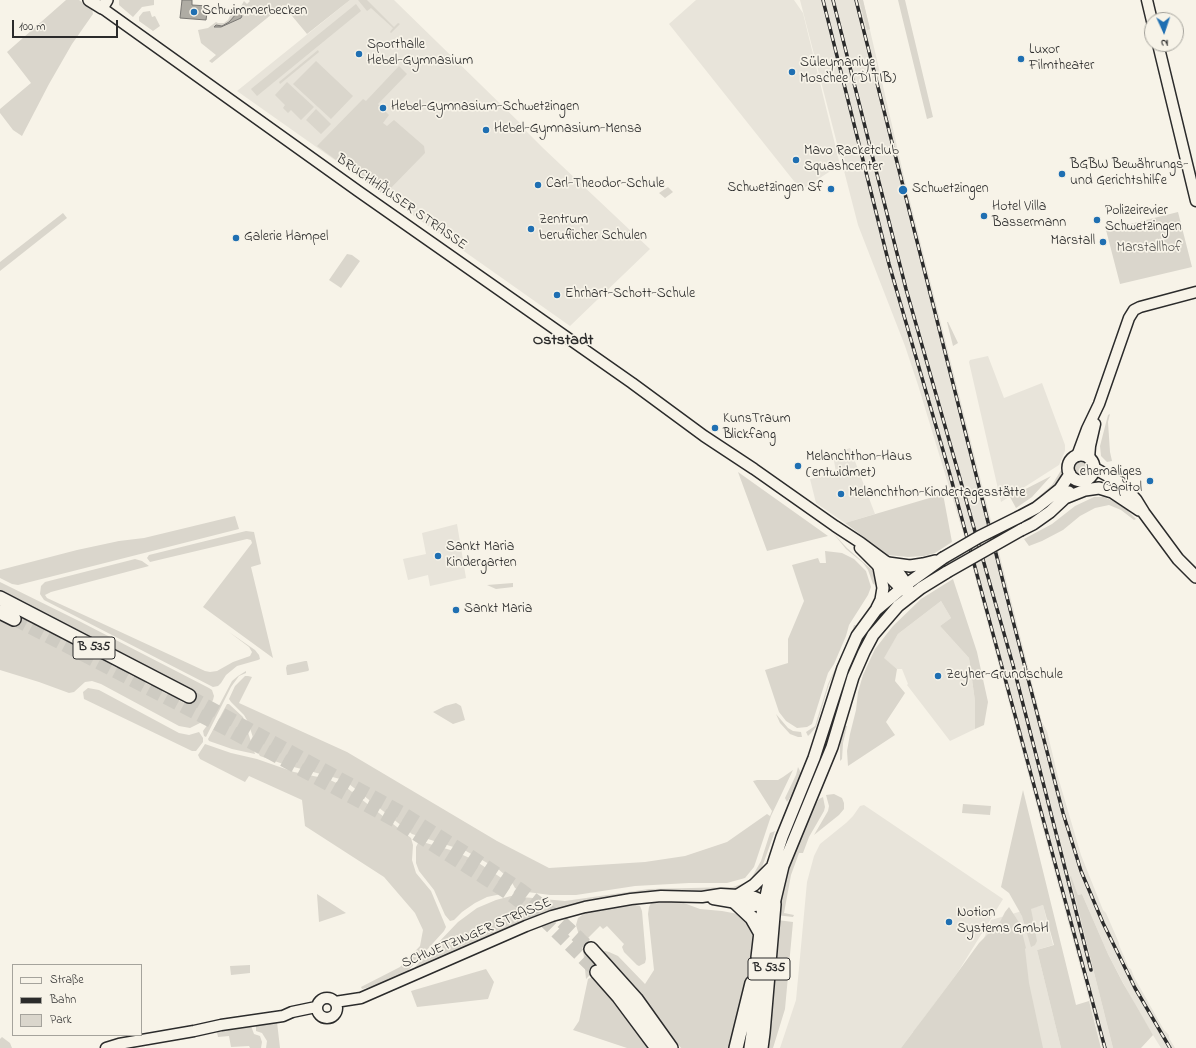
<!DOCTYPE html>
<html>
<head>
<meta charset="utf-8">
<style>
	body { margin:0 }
	#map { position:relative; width:1196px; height:1048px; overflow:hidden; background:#f7f3e8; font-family:"Indie Flower",sans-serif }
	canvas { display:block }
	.legend { position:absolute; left:12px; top:964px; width:130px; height:72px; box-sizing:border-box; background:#f7f3e8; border:1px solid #a5a39c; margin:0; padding:5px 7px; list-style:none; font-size:12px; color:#2b2b2b }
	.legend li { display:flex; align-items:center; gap:8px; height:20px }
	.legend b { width:20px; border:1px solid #a5a39c }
	.north { position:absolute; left:1144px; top:12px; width:40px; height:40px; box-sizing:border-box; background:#f7f3e8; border:1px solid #a5a39c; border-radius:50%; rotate:177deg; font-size:11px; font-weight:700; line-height:16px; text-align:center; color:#2b2b2b }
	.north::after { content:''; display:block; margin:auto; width:14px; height:18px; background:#1f6fb2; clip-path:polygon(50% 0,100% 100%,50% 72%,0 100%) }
	.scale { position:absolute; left:12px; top:20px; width:106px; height:18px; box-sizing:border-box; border:2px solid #2b2b2b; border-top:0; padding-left:5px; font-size:12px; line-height:14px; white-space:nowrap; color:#2b2b2b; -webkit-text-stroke:3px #f7f3e8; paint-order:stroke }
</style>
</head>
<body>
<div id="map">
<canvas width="1196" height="1048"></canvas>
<ul class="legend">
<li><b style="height:5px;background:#f7f3e8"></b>Straße</li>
<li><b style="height:5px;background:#2b2b2b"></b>Bahn</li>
<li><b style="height:11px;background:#dad6cc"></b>Park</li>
</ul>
<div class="north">N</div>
<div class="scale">100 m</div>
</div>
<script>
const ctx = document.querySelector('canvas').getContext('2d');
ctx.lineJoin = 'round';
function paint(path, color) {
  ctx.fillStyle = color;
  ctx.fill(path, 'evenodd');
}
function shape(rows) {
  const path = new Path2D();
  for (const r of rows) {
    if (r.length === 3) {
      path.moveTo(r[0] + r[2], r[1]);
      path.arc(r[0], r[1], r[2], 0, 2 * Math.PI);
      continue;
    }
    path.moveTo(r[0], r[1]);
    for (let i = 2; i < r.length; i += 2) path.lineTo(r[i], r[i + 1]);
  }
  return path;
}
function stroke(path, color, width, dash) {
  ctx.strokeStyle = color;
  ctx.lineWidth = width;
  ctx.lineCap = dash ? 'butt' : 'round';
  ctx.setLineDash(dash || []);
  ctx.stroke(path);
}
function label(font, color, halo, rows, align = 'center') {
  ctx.font = font + ' "Indie Flower",sans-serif';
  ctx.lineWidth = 3.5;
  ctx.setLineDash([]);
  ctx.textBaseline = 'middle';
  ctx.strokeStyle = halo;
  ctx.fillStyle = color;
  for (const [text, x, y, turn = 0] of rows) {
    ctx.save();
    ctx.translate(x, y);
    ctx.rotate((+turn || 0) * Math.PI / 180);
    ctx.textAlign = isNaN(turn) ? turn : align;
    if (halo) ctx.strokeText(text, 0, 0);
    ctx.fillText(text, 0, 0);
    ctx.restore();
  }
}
paint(shape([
	[350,0,394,0,522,125,521,126,543,148,650,249,570,326,237,91],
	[696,0,794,0,803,13,840,165,801,190,669,24],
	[800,0,863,0,905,181,1042,722,1047,731,1058,777,1081,855,1103,910,1106,913,1119,943,1119,945,1129,968,1131,969,1134,977,1164,1030,1169,1035,1169,1038,1175,1048,1161,1048,1138,1011,1108,954,1082,894,1078,895,1071,877,1070,877,1113,1048,1102,1048,964,536,918,385,905,346,858,225],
	[988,356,1004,398,1042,383,1065,445,1065,451,1059,465,1001,502,969,362,970,360],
	[850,448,875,514,845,523,816,503,810,479,836,473,833,454],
	[457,524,466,578,430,586,428,575,408,580,403,559,426,554,422,533],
	[941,601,951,618,940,626,969,658,975,701,975,729,950,741,907,685,908,684,902,669,897,669,883,658,898,634],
	[864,805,1003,899,958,972,917,1027,981,946,991,920,1043,905,1053,945,1037,950,1061,1048,917,1048,913,1032,901,1048,780,1048,796,1000,807,882,814,856,820,844,846,823,853,816,860,806]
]), '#e8e4da');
paint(shape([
	[66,0,79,0,92,9,93,14,72,44,49,84,22,136,13,130,0,113,0,109,31,83,7,52],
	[119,0,154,0,154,5,142,7,133,17,119,5],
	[249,0,350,0,307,34,283,5,212,63,209,61,216,55,201,43,198,30,208,28,216,22,218,23,224,23,228,20,230,16,230,11,240,8,244,1,247,4,250,1],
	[358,0,367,0,394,27,398,23,400,24,391,33,390,32,393,28,371,8,367,11],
	[859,0,863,0,870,29,867,30],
	[898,0,905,0,933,117,927,119],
	[356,4,361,11,257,96,251,89],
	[150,11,152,17,155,16,160,26,153,31,139,21,139,17,143,12],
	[318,50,319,52,280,84,279,82],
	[316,61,353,96,331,119,293,84],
	[399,66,407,74,378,104,389,115,383,123,387,126,394,120,424,146,425,153,384,195,317,146,363,99,366,101],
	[287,82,314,107,301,120,291,110,288,113,283,108,285,105,275,95],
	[316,109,331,124,321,134,306,120],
	[668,187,673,192,665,198,659,193],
	[1178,212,1192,267,1120,284,1106,230],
	[63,213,67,218,0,271,0,262],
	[347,254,352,255,360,261,341,288,329,280],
	[947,322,948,322,958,343,953,346],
	[1110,414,1108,422,1110,452,1112,461,1107,462,1101,456,1100,446,1108,415],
	[1081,468,7],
	[1063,467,1065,471,1066,475,1063,481,1031,505,1030,504,1052,485],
	[738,472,828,536,767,551],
	[1051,476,1032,497,1016,508,1010,497],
	[943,494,952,542,935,553,924,556,908,557,888,555,845,523],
	[1094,497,1104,497,1115,502,1126,509,1136,519,1134,520,1121,510,1109,505,1095,508,1080,516,1063,530,1042,541,1029,546,1024,539,1052,524,1075,506],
	[235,516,239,529,18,585,12,584,0,578,0,570,77,550,119,541,144,538],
	[246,531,254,532,261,564,251,567,273,658,203,607,252,543,251,540,247,539,150,562,147,558,149,555],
	[833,533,847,548,871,569,875,573,879,586,873,584,868,570,863,563,846,549],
	[825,551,842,553,854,559,866,571,871,587,868,595,849,625,846,636,834,664,828,673,812,724,807,727,797,728,786,721,779,712,765,670,788,663,788,639,804,601,792,565,818,558,820,563,826,563],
	[135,559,142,561,149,566,51,592,45,595,47,598,205,671,210,672,217,671,233,662,250,656,252,652,249,647,229,632,255,650,259,655,260,659,258,660,237,666,226,675,221,683,218,686,213,687,44,600,40,594,41,586,45,582],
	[953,579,977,652,988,702,984,725,975,729,975,701,969,658,940,626,951,618,941,601,898,634,884,658,897,669,895,681,905,693,886,722,895,735,848,766,847,751,850,734,856,710,858,692,863,675,875,649,893,626,921,599],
	[0,582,79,621,209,688,212,690,214,696,213,700,200,722,200,723,190,728,179,726,101,684,92,681,85,682,74,692,69,693,39,682,0,670,0,620,13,625,18,616,186,704,193,692,0,594],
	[513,583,513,587,496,589,487,585],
	[884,610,871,626,862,639,850,665,825,754,823,752,853,650,876,615],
	[854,625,856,625,852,636,829,684,816,727,811,733,808,736,806,732,815,726,828,684,851,635],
	[305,661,307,661,309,670,308,671,289,675,287,675,286,668,287,665],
	[246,671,246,673,239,676,231,687,206,737,204,736,203,731,213,717,232,681,238,676],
	[245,676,248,676,252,677,239,703,347,752,497,841,549,868,645,862,685,856,727,842,767,814,770,816,772,811,753,781,757,780,778,780,783,777,793,770,771,816,754,867,745,878,727,883,689,883,635,886,576,895,550,895,520,891,515,888,510,879,498,869,466,851,412,834,344,780,286,765,260,756,258,753,248,722,244,715,231,702,229,699,235,686],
	[88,688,99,690,179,733,189,735,199,732,203,738,203,742,196,751,192,751,84,699,83,692],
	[456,703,461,706,465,720,453,724,433,712,445,706],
	[227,704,229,704,243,717,255,754,232,749,209,741,208,739],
	[776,714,788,728,793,731,801,732,802,737,798,737,790,734,780,723],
	[845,726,847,726,843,743,842,759,840,761,840,742],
	[205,744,231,753,257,759,294,772,328,779,347,788,411,838,413,845,412,860,416,873,431,891,446,927,444,931,406,973,382,984,362,989,361,987,400,967,420,946,423,930,415,913,384,877,305,826,302,800,249,776,245,782,200,759,198,755],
	[798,767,801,773,800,778,797,787,787,802,785,798,796,775],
	[1023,790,1076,1005,1089,1001,1101,1048,1061,1048,1037,950,1054,945,1043,905,1031,909,1033,919,1032,926,1034,926,1037,941,1035,945,1031,947,1022,916,1009,893,1001,887],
	[834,794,842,798,844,803,844,809,839,815,814,835,828,811,829,806,826,795],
	[823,797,825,807,824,811,809,837,803,853,799,853,791,875,784,913,794,915,793,917,776,915,783,881,795,849,799,843,816,804,819,799],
	[963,804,991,806,990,815,962,813],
	[775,831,761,870,752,881,752,877,761,861,770,833],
	[418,843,426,843,454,851,474,860,503,879,509,887,508,890,506,893,487,897,475,903,462,912,454,920,450,921,445,915,434,890,419,871,416,863,416,847],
	[1071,876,1078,895,1082,894,1108,954,1123,983,1153,1035,1141,1048,1113,1048,1070,877],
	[747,882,749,884,734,891,650,894,586,903,415,970,415,967,458,922,477,908,496,900,511,896,565,901,649,889,733,887],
	[317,894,346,913,319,922],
	[672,902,681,902,700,909,722,911,738,914,743,917,756,933,753,962,749,981,733,1048,681,1048,635,986,623,973,603,956,604,954,603,952,605,951,609,952,618,956,645,984,654,970,648,914,649,907,651,903],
	[632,904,640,906,642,911,646,959,645,963,639,966,637,965,624,952,622,947,624,944,622,942,607,926,603,929,600,926,588,938,584,934,583,935,592,943,584,951,598,967,586,979,583,949,576,925,578,918,585,913],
	[1009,907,1020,924,1026,948,1025,949,1029,983,1043,1048,917,1048,913,1032,958,972,979,943,1000,922,1005,912],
	[777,920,793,922,786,998,785,1009,773,1048,765,1048],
	[250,965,250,973,231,975,230,966],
	[486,969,494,982,488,999,417,1007,411,991],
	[592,977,626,1016,649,1048,627,1048,573,1030,579,1021,588,979],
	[277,1022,280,1048,266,1048,267,1041,262,1033,256,1031,256,1025],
	[251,1026,254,1034,260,1036,262,1042,261,1048,250,1048,249,1046,231,1047,229,1036,218,1037,217,1032],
	[913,1032,917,1048,901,1048],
	[2,1037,10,1043,12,1048,0,1048,0,1039]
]), '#dad6cc');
const water = shape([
	[182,0,192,0,192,5,208,6,206,20,180,18,182,0],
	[237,13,240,13,242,16,241,18,221,27,214,27,216,25,222,26,229,22,237,13]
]);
paint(water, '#afaca4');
stroke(water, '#7a7874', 1);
stroke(shape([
	[14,619,228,730,397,822,512,896,547,923,597,972],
	[189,696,401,812,463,851,520,889,553,914,591,949]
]), '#cecbc2', 13, [13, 6]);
const tertiary = shape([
	[1147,0,1152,21],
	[102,8,358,191,632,383,704,436,754,469,835,526,861,543,888,563,900,574,907,584,911,596],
	[1158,44,1196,201],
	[1077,456,1087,429,1099,404,1129,318,1134,310,1140,307,1196,292],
	[1089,458,1090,446,1095,424],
	[860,548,901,589,908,593],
	[713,899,754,906,770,905],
	[327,1008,10],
	[335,1002,361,998,526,926,552,916,585,907,631,899,661,896,702,897,721,894,738,895,755,897,772,904],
	[106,1048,119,1044,194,1031,221,1025,283,1016,292,1012,316,1007]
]);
const secondary = shape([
	[89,0,102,8,107,0],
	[1081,468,13],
	[1094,468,1119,482,1127,490,1136,500,1144,513,1178,559,1196,577],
	[1065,498,1085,490,1099,488,1112,492,1139,510],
	[1019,517,1036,508,1045,501,1060,489,1070,474],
	[1021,530,1033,524,1050,512,1065,498,1069,492],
	[888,563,910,566,923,564,935,561],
	[877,608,881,600,883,588,879,567],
	[738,895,754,885,771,868],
	[774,904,783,866,832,747,853,677,864,652,873,635,898,606,921,588,947,572],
	[764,906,772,868,782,837,814,758,843,668,857,636,876,610,907,584,943,558]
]);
const trunk = shape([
	[0,598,189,696],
	[0,612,14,619],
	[736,903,752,918,760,932],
	[591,949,636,999,671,1048],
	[597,972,619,997,657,1048],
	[736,1048,752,983],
	[751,1048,755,1020,758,991,757,966,764,906],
	[761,1048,763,1033,774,904]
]);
stroke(tertiary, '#2b2b2b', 13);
stroke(secondary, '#2b2b2b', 14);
stroke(trunk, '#2b2b2b', 16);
stroke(tertiary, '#f7f3e8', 10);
stroke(secondary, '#f7f3e8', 11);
stroke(trunk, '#f7f3e8', 13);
const rail = shape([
	[823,0,889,264,949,471,1105,1048],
	[833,0,906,289,1013,665,1091,970],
	[856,0,1012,617,1063,813,1081,871,1103,923,1135,988,1170,1048]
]);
stroke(rail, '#2b2b2b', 3.5);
stroke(rail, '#f7f3e8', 2, [6]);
const secondaryBridge = shape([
	[943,558,979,537,1019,517],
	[947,572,1021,530]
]);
stroke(secondaryBridge, '#2b2b2b', 14, []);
stroke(secondaryBridge, '#f7f3e8', 11);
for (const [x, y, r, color] of [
	[194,12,4,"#1f6fb2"],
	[359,54,4,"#1f6fb2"],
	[1021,59,4,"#1f6fb2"],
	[792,72,4,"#1f6fb2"],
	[383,108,4,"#1f6fb2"],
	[486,130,4,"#1f6fb2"],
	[796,160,4,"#1f6fb2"],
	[1062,174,4,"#1f6fb2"],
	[538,185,4,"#1f6fb2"],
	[831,189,4,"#1f6fb2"],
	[903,190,5,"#1f6fb2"],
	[984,216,4,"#1f6fb2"],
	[1097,220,4,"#1f6fb2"],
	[531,229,4,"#1f6fb2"],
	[236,238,4,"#1f6fb2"],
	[1103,242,4,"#1f6fb2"],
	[557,295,4,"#1f6fb2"],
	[715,428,4,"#1f6fb2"],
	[798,466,4,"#1f6fb2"],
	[1150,481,4,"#1f6fb2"],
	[841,494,4,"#1f6fb2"],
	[438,556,4,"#1f6fb2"],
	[456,610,4,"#1f6fb2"],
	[938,676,4,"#1f6fb2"],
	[949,922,4,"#1f6fb2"]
]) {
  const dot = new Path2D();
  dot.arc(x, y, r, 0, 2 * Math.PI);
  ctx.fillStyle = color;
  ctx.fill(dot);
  stroke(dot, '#f7f3e8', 1.5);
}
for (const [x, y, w] of [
	[94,648,42],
	[769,969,42]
]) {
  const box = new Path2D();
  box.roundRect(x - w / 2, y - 11, w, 22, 3);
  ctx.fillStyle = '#f7f3e8';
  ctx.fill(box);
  stroke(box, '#2b2b2b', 1);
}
label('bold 13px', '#2b2b2b', null, [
	["B 535",94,648],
	["B 535",769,969]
]);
label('14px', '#2b2b2b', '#f7f3e8', [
	["Schwimmerbecken",202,12],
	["Sporthalle",367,46],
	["Hebel-Gymnasium",367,62],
	["Luxor",1029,51],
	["Filmtheater",1029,67],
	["Süleymaniye",800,64],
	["Moschee (DITIB)",800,80],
	["Hebel-Gymnasium-Schwetzingen",391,108],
	["Hebel-Gymnasium-Mensa",494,130],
	["Mavo Racketclub",804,152],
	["Squashcenter",804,168],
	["BGBW Bewährungs-",1070,166],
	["und Gerichtshilfe",1070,182],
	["Carl-Theodor-Schule",546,185],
	["Schwetzingen Sf",823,189,"right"],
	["Schwetzingen",912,190],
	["Hotel Villa",992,208],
	["Bassermann",992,224],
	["Polizeirevier",1105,212],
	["Schwetzingen",1105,228],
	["Zentrum",539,221],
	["beruflicher Schulen",539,237],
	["Galerie Hampel",244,238],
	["Marstall",1095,242,"right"],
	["Ehrhart-Schott-Schule",565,295],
	["KunsTraum",723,420],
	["Blickfang",723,436],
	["Melanchthon-Haus",806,458],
	["(entwidmet)",806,474],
	["ehemaliges",1142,473,"right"],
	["Capitol",1142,489,"right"],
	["Melanchthon-Kindertagesstätte",849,494],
	["Sankt Maria",446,548],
	["Kindergarten",446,564],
	["Sankt Maria",464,610],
	["Zeyher-Grundschule",946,676],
	["Notion",957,914],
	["Systems GmbH",957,930]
], 'left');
label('14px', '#2b2b2b', '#f7f3e8', [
	["BRUCHHÄUSER STRASSE",401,203,35],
	["SCHWETZINGER STRASSE",477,934,-23]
]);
label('14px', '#575653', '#f7f3e8', [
	["Marstallhof",1149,249]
]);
label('bold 16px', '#2b2b2b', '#f7f3e8', [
	["Oststadt",563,341]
]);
</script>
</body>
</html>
